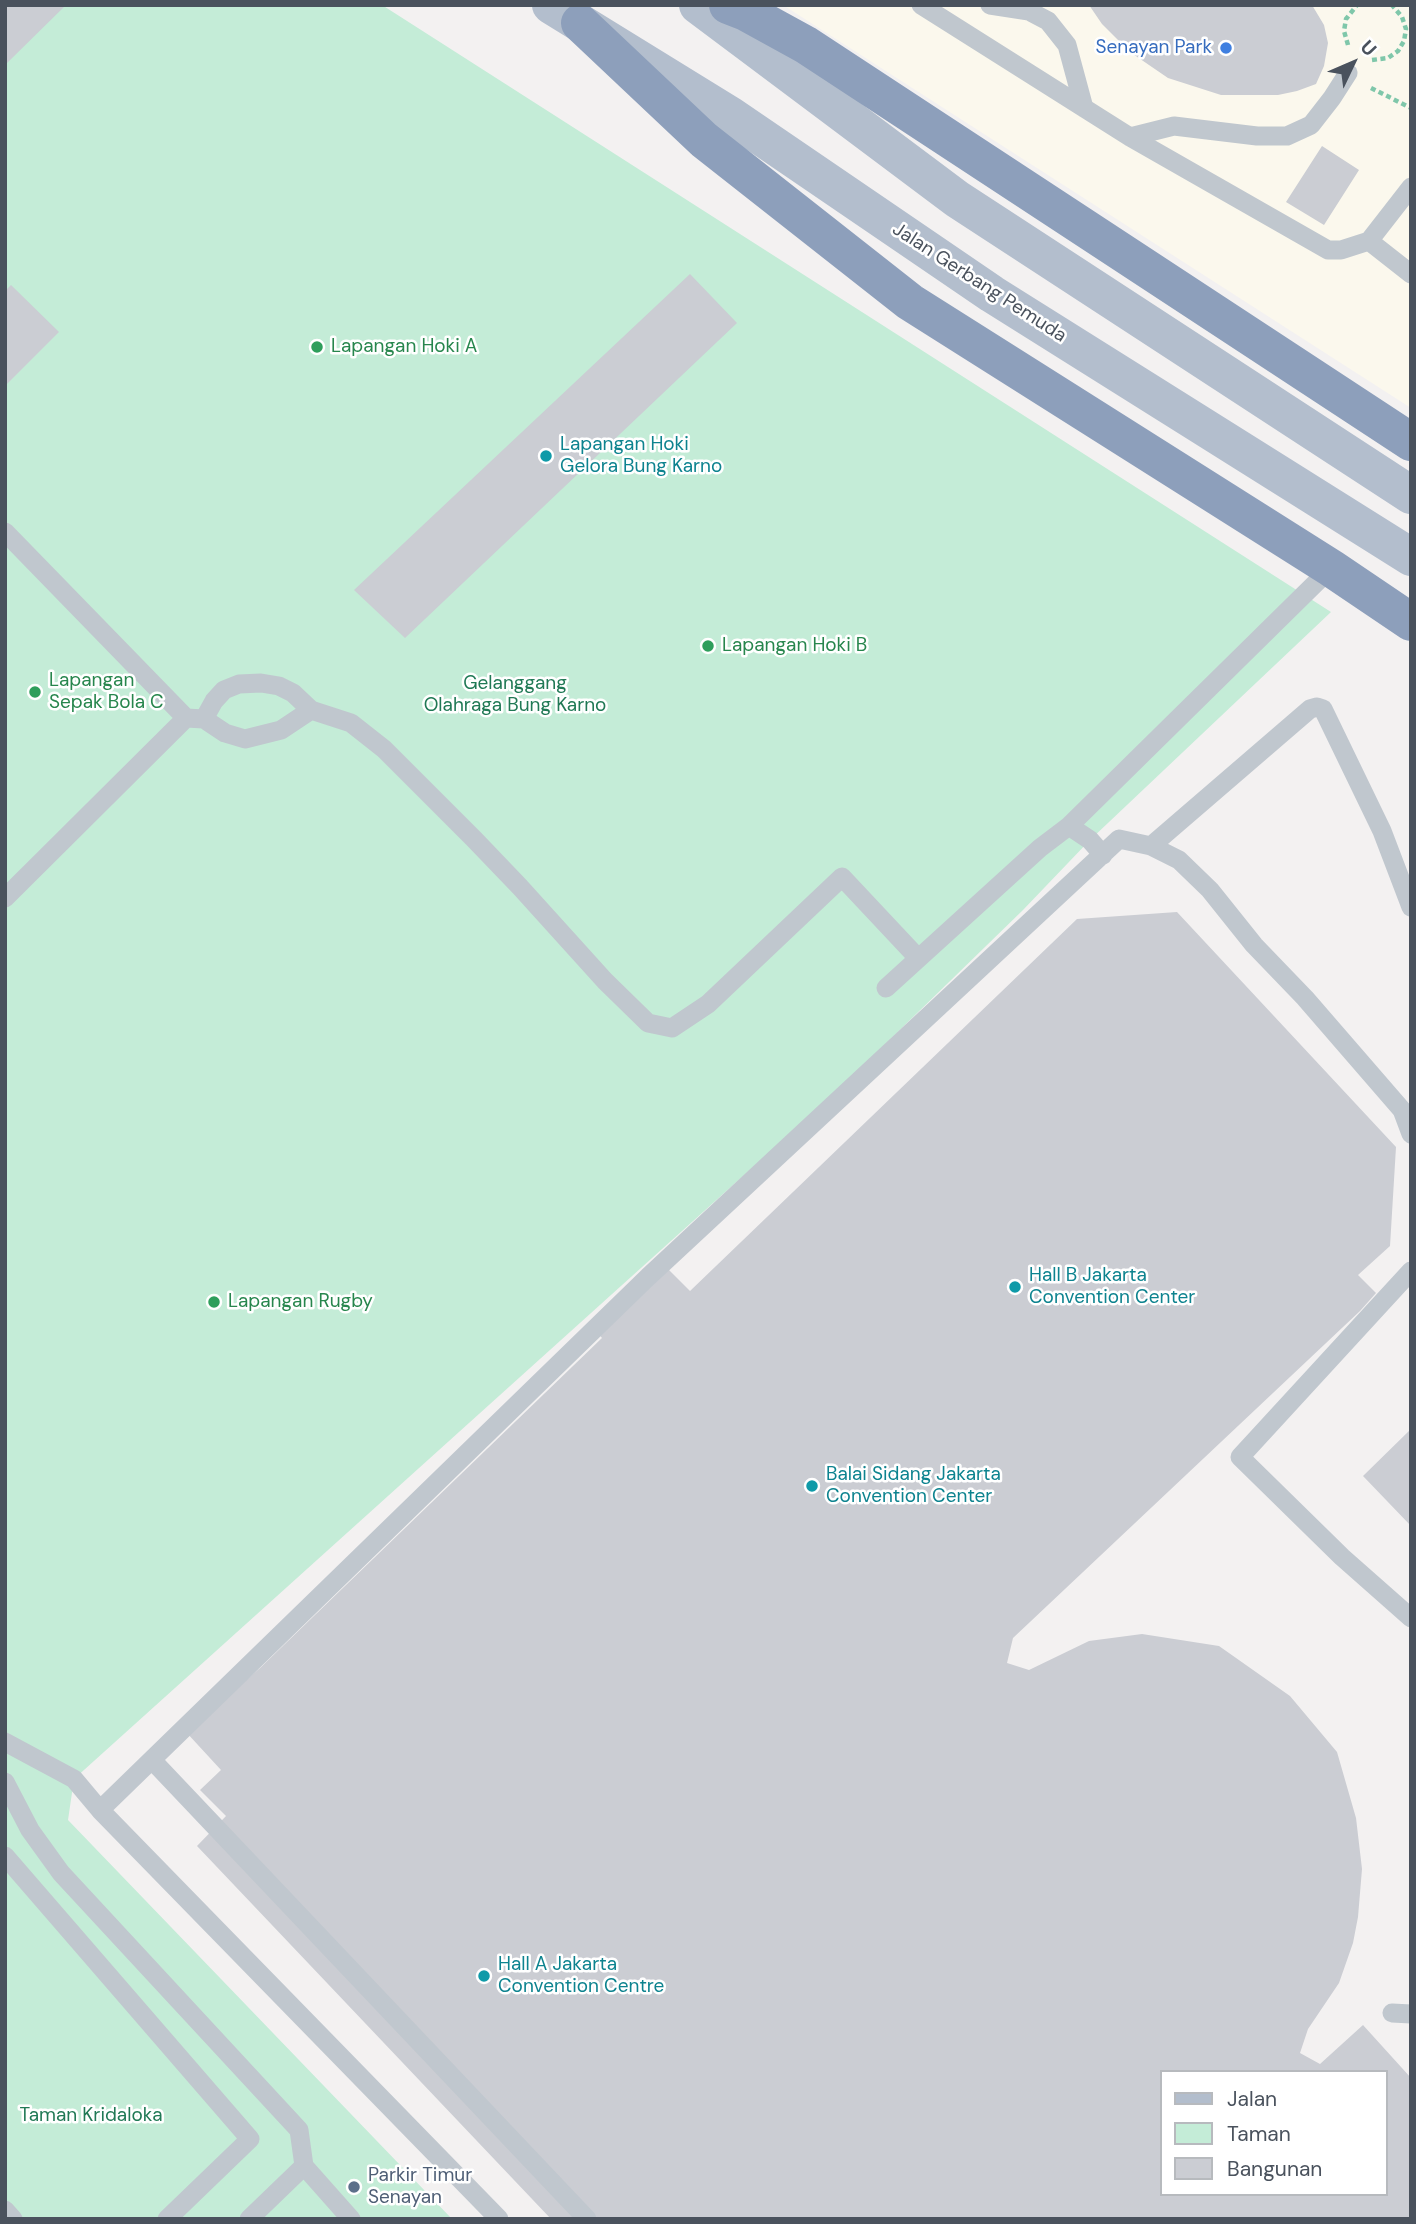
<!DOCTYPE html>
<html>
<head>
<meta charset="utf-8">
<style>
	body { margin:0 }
	#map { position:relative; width:1416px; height:2224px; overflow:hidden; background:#f3f1f1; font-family:"DM Sans",sans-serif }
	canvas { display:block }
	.frame { position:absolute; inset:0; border:7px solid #4a525d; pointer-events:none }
	.legend { position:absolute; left:1160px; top:2070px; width:228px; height:126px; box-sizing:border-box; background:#fff; border:2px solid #b7babe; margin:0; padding:9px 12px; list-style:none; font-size:21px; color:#4a525d }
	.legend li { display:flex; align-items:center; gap:14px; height:35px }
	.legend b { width:35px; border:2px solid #b7babe }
	.north { position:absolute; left:1318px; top:28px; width:70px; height:70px; -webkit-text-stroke:5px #fff; paint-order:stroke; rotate:46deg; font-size:19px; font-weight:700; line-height:28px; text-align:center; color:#4a525d }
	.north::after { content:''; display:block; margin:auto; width:24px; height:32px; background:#4a525d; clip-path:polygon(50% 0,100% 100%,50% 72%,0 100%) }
</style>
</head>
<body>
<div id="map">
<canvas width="1416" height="2224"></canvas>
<div class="frame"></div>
<ul class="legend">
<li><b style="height:9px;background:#b3becd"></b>Jalan</li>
<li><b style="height:19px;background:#c4ecd7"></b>Taman</li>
<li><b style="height:19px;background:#cbcdd3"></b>Bangunan</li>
</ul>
<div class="north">U</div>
</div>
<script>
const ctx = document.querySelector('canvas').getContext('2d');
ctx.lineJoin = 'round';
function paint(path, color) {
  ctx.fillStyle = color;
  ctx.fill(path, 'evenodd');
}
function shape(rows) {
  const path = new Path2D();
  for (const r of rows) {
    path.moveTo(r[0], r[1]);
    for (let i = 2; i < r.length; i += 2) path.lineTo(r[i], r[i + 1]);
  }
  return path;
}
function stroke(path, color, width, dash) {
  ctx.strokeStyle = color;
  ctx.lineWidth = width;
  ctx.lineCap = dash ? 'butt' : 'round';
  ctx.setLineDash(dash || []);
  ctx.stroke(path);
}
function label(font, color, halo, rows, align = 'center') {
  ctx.font = font + ' "DM Sans",sans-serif';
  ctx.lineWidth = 5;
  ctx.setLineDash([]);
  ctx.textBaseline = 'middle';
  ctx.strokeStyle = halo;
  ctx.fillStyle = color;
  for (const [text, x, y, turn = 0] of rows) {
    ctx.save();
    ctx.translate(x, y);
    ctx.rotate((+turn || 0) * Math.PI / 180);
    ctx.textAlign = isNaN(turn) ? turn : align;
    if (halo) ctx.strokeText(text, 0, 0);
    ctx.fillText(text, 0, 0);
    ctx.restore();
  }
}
paint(shape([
	[783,5,1411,5,1411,408]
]), '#fbf8ed');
paint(shape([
	[5,5,382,5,1331,612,1090,840,1023,910,834,1094,74,1779,68,1820,452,2219,5,2219]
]), '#c4ecd7');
paint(shape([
	[5,5,66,5,5,65],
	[1089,5,1312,5,1324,25,1328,43,1324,66,1316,84,1297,91,1278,95,1221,95,1168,78,1130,52,1102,24],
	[1322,146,1359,170,1324,225,1286,202],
	[690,274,737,323,405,638,354,590],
	[11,285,59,332,5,386,5,291],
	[1177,912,1396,1147,1390,1246,1358,1275,1376,1293,1360,1311,1013,1638,1007,1663,1029,1670,1089,1641,1142,1634,1219,1646,1290,1696,1337,1752,1356,1818,1362,1869,1358,1917,1353,1943,1339,1983,1308,2029,1300,2053,1320,2064,1363,2025,1411,2078,1411,2219,551,2219,197,1846,226,1816,200,1790,221,1770,186,1732,260,1668,602,1338,596,1331,665,1266,690,1291,1077,919],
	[1162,2072,1386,2072,1386,2194,1162,2194],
	[1411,1429,1411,1526,1363,1476]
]), '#cbcdd3');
stroke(shape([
	[1348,45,1344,31,1346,19,1357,5],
	[1372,60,1388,58,1398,51,1404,41,1406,29,1402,17,1392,5],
	[1371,88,1411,108]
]), '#7fc7aa', 4.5, [5, 3.5]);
stroke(shape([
	[921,5,1130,137,1328,250,1341,250,1369,241,1411,187],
	[990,5,1029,11,1048,21,1067,45,1084,108],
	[1130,137,1174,126,1257,136,1287,136,1311,125,1332,98,1348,73],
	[1369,241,1411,274],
	[5,532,186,718,204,719,225,733,245,739,281,730,311,710,351,723,384,749,474,839,520,887,605,981,648,1023,672,1028,708,1004,842,877,918,958],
	[204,719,214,701,224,690,239,684,261,683,279,686,293,693,311,710],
	[1069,826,1090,840,1103,855],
	[1151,846,1310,709,1317,707,1323,709,1382,831,1411,907],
	[5,898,186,718],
	[886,988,1040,848,1069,826,1331,568],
	[1411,1271,1240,1457,1342,1557,1411,1618],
	[5,1742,74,1779,100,1810,499,2219],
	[152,1760,587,2219],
	[5,1782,30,1830,61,1873,299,2130,304,2166,351,2219],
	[100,1810,648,1277,1119,839,1151,846,1179,860,1210,890,1254,945,1305,998,1402,1110,1411,1134],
	[5,1856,250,2139,167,2219],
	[1392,2013,1411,2014],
	[5,2210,13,2219],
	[249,2219,304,2166]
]), '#c0c7ce', 19);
stroke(shape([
	[551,5,731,116,992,294,1411,557],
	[698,5,957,199,1411,495]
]), '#b3becd', 38);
stroke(shape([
	[728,5,746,12,806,45,1411,442],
	[580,23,704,140,910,302,1331,568,1411,622]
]), '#8d9fbb', 38);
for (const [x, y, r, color] of [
	[1226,48,7,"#3f7fe0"],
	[317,347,7,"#2e9e5b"],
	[546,456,7,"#0f9aa8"],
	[708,646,7,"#2e9e5b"],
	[35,692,7,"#2e9e5b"],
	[1015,1287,7,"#0f9aa8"],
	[214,1302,7,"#2e9e5b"],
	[812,1486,7,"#0f9aa8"],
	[484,1976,7,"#0f9aa8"],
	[354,2187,7,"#5c6f8a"]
]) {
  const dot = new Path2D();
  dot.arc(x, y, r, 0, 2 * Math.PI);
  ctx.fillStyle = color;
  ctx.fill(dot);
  stroke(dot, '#fff', 2.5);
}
label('19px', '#366cbe', '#fff', [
	["Senayan Park",1212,48]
], 'right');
label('19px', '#4a525d', '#fff', [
	["Jalan Gerbang Pemuda",979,283,33]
]);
label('19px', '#27864d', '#fff', [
	["Lapangan Hoki A",331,347],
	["Lapangan Hoki B",722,646],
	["Lapangan",49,681],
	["Sepak Bola C",49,703],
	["Lapangan Rugby",228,1302]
], 'left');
label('19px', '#0d838f', '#fff', [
	["Lapangan Hoki",560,445],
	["Gelora Bung Karno",560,467],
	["Hall B Jakarta",1029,1276],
	["Convention Center",1029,1298],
	["Balai Sidang Jakarta",826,1475],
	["Convention Center",826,1497],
	["Hall A Jakarta",498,1965],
	["Convention Centre",498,1987]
], 'left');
label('19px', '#207955', '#fff', [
	["Gelanggang",515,684],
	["Olahraga Bung Karno",515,706],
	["Taman Kridaloka",91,2116]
]);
label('19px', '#4e5e75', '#fff', [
	["Parkir Timur",368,2176],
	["Senayan",368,2198]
], 'left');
</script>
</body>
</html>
